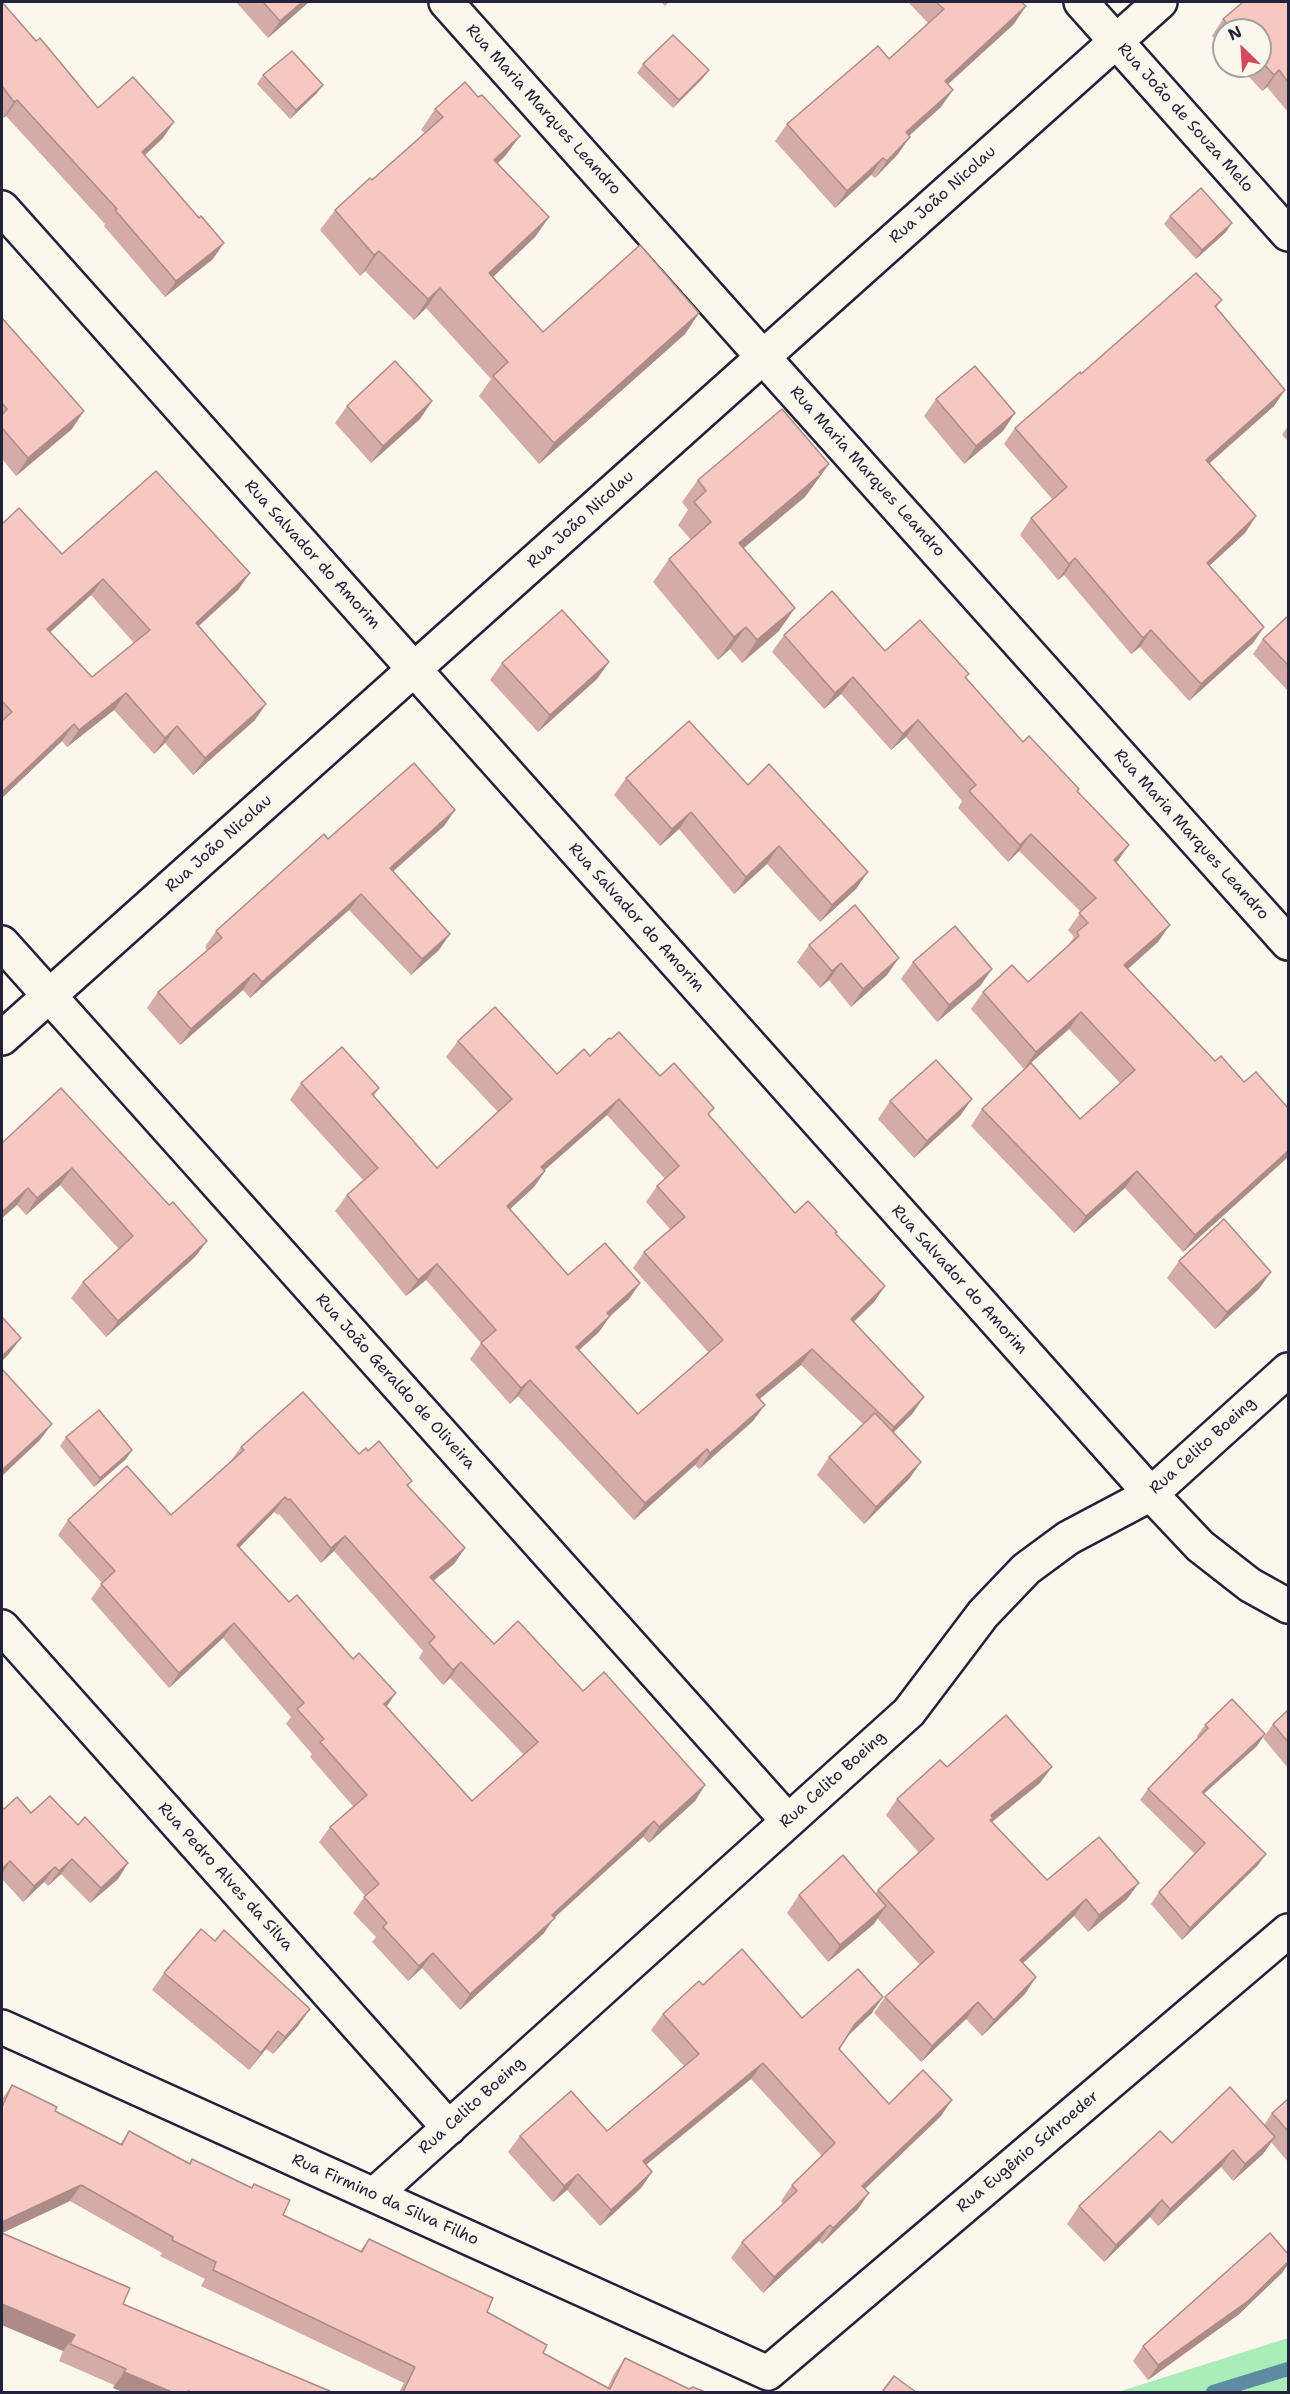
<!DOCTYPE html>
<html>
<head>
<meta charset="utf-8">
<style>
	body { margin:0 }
	#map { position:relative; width:1290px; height:2394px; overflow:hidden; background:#fbf7ec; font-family:"Shantell Sans",sans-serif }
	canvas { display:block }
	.frame { position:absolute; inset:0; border:3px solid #22223b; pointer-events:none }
	.north { position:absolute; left:1212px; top:18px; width:60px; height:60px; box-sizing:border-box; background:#fbf7ec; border:2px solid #a4a2a5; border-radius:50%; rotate:335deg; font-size:16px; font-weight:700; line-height:24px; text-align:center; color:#22223b }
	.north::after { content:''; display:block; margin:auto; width:21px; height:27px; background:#d1495b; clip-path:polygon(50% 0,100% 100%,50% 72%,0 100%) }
</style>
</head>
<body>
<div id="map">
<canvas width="1290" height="2394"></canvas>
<div class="frame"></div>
<div class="north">N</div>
</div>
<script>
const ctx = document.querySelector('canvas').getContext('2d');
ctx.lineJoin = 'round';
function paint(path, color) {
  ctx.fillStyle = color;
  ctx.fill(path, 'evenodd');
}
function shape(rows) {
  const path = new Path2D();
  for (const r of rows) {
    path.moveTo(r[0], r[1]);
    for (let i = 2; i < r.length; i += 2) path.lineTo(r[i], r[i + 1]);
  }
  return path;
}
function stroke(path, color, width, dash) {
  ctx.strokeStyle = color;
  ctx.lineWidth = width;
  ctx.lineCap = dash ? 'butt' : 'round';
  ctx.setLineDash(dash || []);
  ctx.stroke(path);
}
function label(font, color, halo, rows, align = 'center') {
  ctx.font = font + ' "Shantell Sans",sans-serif';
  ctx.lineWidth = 5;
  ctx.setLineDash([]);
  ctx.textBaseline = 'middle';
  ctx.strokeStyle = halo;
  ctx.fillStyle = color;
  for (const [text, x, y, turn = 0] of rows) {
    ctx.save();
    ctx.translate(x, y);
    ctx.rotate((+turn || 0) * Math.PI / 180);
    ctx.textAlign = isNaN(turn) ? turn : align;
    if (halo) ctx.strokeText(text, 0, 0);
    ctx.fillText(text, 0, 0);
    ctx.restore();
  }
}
paint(shape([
	[1288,2338,1288,2392,1118,2392]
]), '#aaedb8');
stroke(shape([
	[1213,2392,1288,2369]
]), '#5e8ba2', 14);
const minor = shape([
	[1081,2,1288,234],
	[2,208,1151,1494,1200,1546,1250,1585,1288,1606],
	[2,943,788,1821],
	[2,1038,763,357,1288,943],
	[2,1627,449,2128],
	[2,2027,768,2373,1288,1931],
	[374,2195,909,1712,983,1614,1026,1569,1068,1538,1151,1494,1288,1370]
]);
const tertiary = shape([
	[446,2,763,357,1160,2]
]);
stroke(minor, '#22223b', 38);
stroke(tertiary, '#22223b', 38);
stroke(minor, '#fbf7ec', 33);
stroke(tertiary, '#fbf7ec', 33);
paint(shape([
	[2,2,36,41,98,108,163,138,145,155,213,259,165,297,104,226,105,224,6,116,3,118,2,116],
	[236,2,309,2,268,38],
	[661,2,669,2,665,6],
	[908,2,1021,2,1014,24,948,84,941,107,909,136,898,154,875,178,871,175,835,208,775,141,787,124,889,59,928,23],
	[1288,2,1288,112,1267,87,1262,91,1239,66,1260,66,1260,30,1224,30,1224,49,1212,36,1223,19],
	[643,64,709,70,702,79,673,108,637,73],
	[263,75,317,93,290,119,257,84],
	[478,97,520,136,505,156,498,163,549,217,535,237,493,277,543,332,699,313,685,334,539,464,479,396,491,379,426,308,414,320,365,271,360,276,320,230,335,210,372,180,425,133,421,130,435,109],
	[1170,216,1226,232,1196,259,1164,224],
	[1222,300,1216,308,1285,390,1274,406,1210,463,1256,516,1245,533,1209,566,1264,627,1253,643,1189,701,1140,647,1131,654,1064,575,1058,580,1020,535,1031,518,1053,500,1004,444,1015,428,1081,374],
	[2,318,72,429,16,476,2,459],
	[936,399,1015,413,1003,431,964,464,924,416],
	[432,401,420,419,371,463,335,423,347,406],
	[1288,426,1288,441,1282,435],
	[829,464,805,497,744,548,779,631,742,663,730,649,718,660,653,582,669,559,691,540,678,525,688,510,682,502,698,480],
	[2,524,62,554,250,573,238,590,199,626,255,720,193,775,165,743,154,754,114,710,67,747,62,741,2,798],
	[91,595,134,643,92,677,50,632],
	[1288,616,1288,691,1253,654,1263,639],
	[784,635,885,651,966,678,1023,742,1078,791,1158,942,1128,969,1215,1061,1244,1082,1288,1108,1288,1157,1183,1252,1125,1188,1074,1233,971,1126,982,1109,1080,1119,1120,1083,1069,1029,1024,1069,971,1009,983,992,1028,982,1067,947,1074,937,1068,930,1081,912,1019,851,1008,862,958,808,962,801,906,737,891,750,841,694,824,709,772,652],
	[609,662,597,679,538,732,490,680,502,663],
	[626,778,748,785,856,889,820,922,767,864,734,894,679,829,660,846,614,795],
	[455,810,444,826,393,871,439,950,411,975,349,910,250,998,243,990,180,1045,147,1008,158,992,207,950,205,947,216,931,328,839],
	[809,945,887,975,851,1007,829,980,820,988,797,962],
	[913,962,992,969,980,986,937,1022,901,979],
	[458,1041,557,1074,590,1056,660,1076,709,1115,795,1213,835,1234,885,1286,874,1302,854,1322,913,1413,894,1432,921,1462,909,1479,864,1524,817,1475,829,1457,863,1424,801,1365,759,1399,753,1421,699,1469,695,1465,634,1520,518,1396,510,1404,470,1359,481,1343,426,1280,406,1296,335,1211,347,1195,363,1180,290,1100,301,1083,379,1088,374,1096,437,1168,498,1112,446,1057],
	[607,1115,665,1179,657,1186,646,1202,670,1229,644,1252,633,1268,709,1353,638,1414,579,1350,599,1332,610,1316,629,1299,640,1283,568,1275,510,1209,534,1187,545,1171,544,1170],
	[890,1101,960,1116,914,1158,878,1119],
	[2,1143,169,1205,207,1241,195,1257,106,1337,71,1298,83,1282,119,1249,60,1185,26,1215,17,1205,2,1218],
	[1179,1261,1259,1289,1215,1329,1167,1278],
	[66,1437,132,1450,126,1459,94,1487,60,1446],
	[241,1447,359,1454,368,1451,412,1481,408,1486,465,1548,454,1564,433,1581,494,1644,583,1691,705,1785,695,1801,649,1843,643,1837,554,1918,544,1933,460,2010,422,1968,408,1981,372,1942,376,1937,353,1913,365,1896,319,1842,330,1827,353,1806,310,1757,312,1754,286,1724,291,1717,223,1638,169,1688,91,1599,102,1583,58,1535,68,1520,171,1515,230,1462],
	[274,1512,278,1515,279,1514,321,1563,334,1551,423,1651,419,1658,443,1685,450,1678,524,1755,472,1801,239,1548],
	[1288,1710,1288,1768,1263,1738,1273,1724],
	[1205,1725,1265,1734,1257,1746,1204,1794,1258,1865,1182,1940,1151,1904,1159,1892,1195,1854,1140,1800,1148,1789,1198,1738,1197,1736],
	[947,1767,1040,1783,992,1822,1047,1880,1127,1899,1088,1932,1074,1916,1023,1963,1036,1977,1025,1994,982,2036,966,2019,921,2062,874,2013,885,1997,920,1965,877,1918,874,1924,828,1962,787,1913,799,1895,875,1894,878,1890,919,1853,886,1815,897,1799],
	[2,1807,4,1809,31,1813,78,1825,128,1863,118,1879,90,1903,61,1874,48,1886,44,1882,23,1902,2,1879],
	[215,1941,298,2026,273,2054,266,2049,249,2070,152,1990,164,1973],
	[703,1985,802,2018,872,2013,847,2037,839,2049,889,2104,941,2116,865,2189,858,2209,822,2244,819,2241,763,2293,731,2258,742,2242,783,2204,781,2201,792,2185,822,2156,751,2079,646,2165,652,2172,641,2188,600,2226,567,2190,553,2202,508,2152,520,2136,607,2131,684,2066,651,2030,663,2014],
	[12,2085,55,2111,120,2144,129,2131,189,2164,192,2159,251,2188,254,2184,283,2215,360,2251,369,2239,487,2312,543,2353,608,2387,614,2374,625,2358,689,2389,705,2392,399,2392,404,2383,201,2286,205,2279,160,2256,162,2253,70,2201,2,2233,2,2099],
	[1288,2099,1288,2162,1271,2142,1263,2154,1233,2181,1221,2167,1158,2226,1150,2217,1104,2262,1067,2224,1079,2206,1172,2143,1264,2125,1272,2113],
	[1288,2254,1288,2264,1282,2273,1238,2315,1148,2380,1133,2361,1143,2346],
	[123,2304,332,2392,123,2392,113,2388,114,2385,59,2361,63,2351,2,2325]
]), '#d4aba6');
paint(shape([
	[302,2,309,2,268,38,280,21],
	[1026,6,1014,24,933,98,945,81],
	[709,70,702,79,673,108,679,100],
	[1279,70,1267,87,1262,91,1274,75],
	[323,85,317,93,290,119,296,110],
	[953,90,941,107,894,149,906,132],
	[17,100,6,116,3,118,14,102],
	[174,122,163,138,131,168,142,152],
	[520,136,505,156,480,180,494,160],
	[910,137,898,154,875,178,887,161],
	[883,158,871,175,835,208,847,191],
	[549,217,535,237,475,294,489,273],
	[1232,223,1226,232,1196,259,1202,250],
	[224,243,213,259,165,297,176,281],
	[379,251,365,271,360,276,374,255],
	[440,288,426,308,414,320,428,299],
	[699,313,685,334,539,464,554,443],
	[1285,390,1274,406,1195,476,1206,460],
	[432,401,420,419,371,463,383,446],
	[84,411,72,429,16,476,28,458],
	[1015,413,1003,431,964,464,976,446],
	[829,464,805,497,723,565,739,543],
	[1256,516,1245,533,1195,579,1207,563],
	[1075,558,1064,575,1058,580,1069,564],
	[250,573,238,590,184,639,196,623],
	[103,579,91,595,35,646,47,629],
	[795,608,779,631,742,663,757,640],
	[746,627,730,649,718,660,734,637],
	[1264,627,1253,643,1189,701,1201,684],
	[1151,630,1140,647,1131,654,1143,638],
	[609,662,597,679,538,732,550,715],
	[853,677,841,694,824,709,835,693],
	[126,693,114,710,67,747,79,730],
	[266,704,255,720,193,775,205,758],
	[918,720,906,737,891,750,903,734],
	[74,724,62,741,2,798,2,792],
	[177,726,165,743,154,754,165,738],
	[455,810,444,826,379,884,390,868],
	[691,812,679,829,660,846,672,829],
	[1031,834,1019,851,1008,862,1020,845],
	[1129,845,1117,862,1102,877,1114,860],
	[779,846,767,864,734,894,746,877],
	[868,872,856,889,820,922,832,905],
	[361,894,349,910,250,998,262,982],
	[1170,925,1158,942,1113,982,1124,965],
	[450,934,439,950,411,975,422,959],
	[899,958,887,975,851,1007,863,989],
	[841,963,829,980,820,988,832,971],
	[992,969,980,986,937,1022,949,1005],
	[254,973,243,990,180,1045,191,1029],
	[1081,1012,1069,1029,1024,1069,1036,1052],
	[619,1099,607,1115,530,1183,541,1167],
	[972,1099,960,1116,914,1158,927,1141],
	[1288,1151,1288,1157,1183,1252,1195,1235],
	[72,1168,60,1185,26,1215,37,1198],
	[545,1171,534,1187,496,1222,507,1206],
	[1137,1171,1125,1188,1074,1233,1086,1216],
	[28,1188,17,1205,2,1218,2,1212],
	[207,1241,195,1257,106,1337,118,1321],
	[437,1264,426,1280,406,1296,418,1280],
	[1271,1272,1259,1289,1215,1329,1227,1312],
	[640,1283,629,1299,596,1329,607,1313],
	[885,1286,874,1302,840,1335,851,1319],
	[610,1316,599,1332,565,1363,576,1347],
	[21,1338,9,1354,2,1361,2,1356],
	[812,1349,801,1365,745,1411,756,1395],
	[530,1380,518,1396,510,1404,521,1388],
	[924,1397,913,1413,883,1443,894,1427],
	[765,1405,753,1421,699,1469,710,1453],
	[52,1424,40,1440,2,1476,2,1470],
	[707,1449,695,1465,634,1520,645,1503],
	[132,1450,126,1459,94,1487,100,1478],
	[921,1462,909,1479,864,1524,876,1507],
	[285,1497,274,1512,226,1561,237,1545],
	[345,1536,334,1551,321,1563,331,1548],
	[465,1548,454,1564,419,1592,430,1577],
	[234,1623,223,1638,169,1688,179,1673],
	[461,1662,450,1678,443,1685,453,1670],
	[396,1693,385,1709,384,1704],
	[1265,1734,1257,1746,1193,1803,1202,1792],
	[1052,1767,1040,1783,988,1825,991,1815],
	[705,1785,695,1801,649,1843,659,1827],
	[654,1821,643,1837,554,1918,544,1933,460,2010,470,1994,552,1915],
	[1266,1854,1258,1865,1182,1940,1190,1928],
	[72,1859,61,1874,48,1886,59,1871],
	[10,1861,2,1874,2,1869],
	[128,1863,118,1879,90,1903,101,1888],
	[55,1867,44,1882,23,1902,34,1886],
	[1139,1883,1127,1899,1088,1932,1099,1915],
	[1086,1899,1074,1916,1009,1976,1020,1960],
	[886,1906,874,1924,828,1962,840,1945],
	[433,1953,422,1968,408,1981,419,1966],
	[1036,1977,1025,1994,982,2036,994,2020],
	[883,1997,872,2013,843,2040,855,2024],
	[978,2002,966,2019,921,2062,932,2046],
	[310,2009,298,2026,273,2054,285,2037],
	[278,2031,266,2049,249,2070,261,2053],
	[763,2063,751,2079,631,2177,643,2161],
	[952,2100,941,2116,851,2202,862,2186],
	[1275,2137,1263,2154,1233,2181,1245,2164],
	[1233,2150,1221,2167,1158,2226,1170,2209],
	[652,2172,641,2188,600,2226,611,2210],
	[578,2174,567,2190,553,2202,564,2186],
	[81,2185,70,2201,2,2233,2,2222],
	[869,2193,858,2209,822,2244,833,2228],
	[1162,2200,1150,2217,1104,2262,1116,2245],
	[830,2225,819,2241,763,2293,774,2277],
	[1288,2262,1288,2264,1282,2273,1238,2315,1148,2380,1158,2365],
	[2,2304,75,2335,63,2351,2,2325],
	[124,2372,172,2392,123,2392,113,2388]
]), '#ad8b87');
const building = shape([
	[2,2,36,41,40,38,98,108,133,77,174,122,142,152,199,218,201,216,224,243,176,281,115,210,117,209,17,100,14,102,2,86,2,2],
	[263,2,302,2,280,21,263,2],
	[936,2,1021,2,1026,6,945,81,953,90,906,132,910,137,887,161,883,158,847,191,787,124,878,46,889,59,944,9,936,2],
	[1243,2,1288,2,1288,82,1279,70,1274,75,1260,60,1260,30,1233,30,1223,19,1243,2],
	[673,35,709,70,679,100,643,64,673,35],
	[292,51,323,85,296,110,263,75,292,51],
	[465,82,478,97,482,95,520,136,494,160,549,217,489,273,543,332,640,245,699,313,554,443,493,376,508,362,440,288,428,299,379,251,374,255,335,210,370,178,372,180,443,117,435,109,465,82],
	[1201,188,1232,223,1202,250,1170,216,1201,188],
	[1196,273,1222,300,1215,306,1285,390,1206,460,1256,516,1207,563,1264,627,1201,684,1151,630,1143,638,1075,558,1069,564,1031,518,1067,487,1015,428,1080,372,1081,374,1196,273],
	[2,318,84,411,28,458,2,428,2,415,7,409,2,403,2,318],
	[395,361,432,401,383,446,347,406,395,361],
	[975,366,1015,413,976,446,936,399,975,366],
	[782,409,829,464,819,472,821,474,739,543,795,608,757,640,746,627,734,637,669,559,711,522,694,502,706,491,698,480,782,409],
	[156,471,250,573,196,623,266,704,205,758,177,726,165,738,126,693,79,730,74,724,2,792,2,721,12,712,2,701,2,524,19,508,62,554,156,471],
	[103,579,150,630,92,677,47,629,103,579],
	[832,591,885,651,920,620,969,674,965,677,1023,742,1029,736,1079,789,1077,791,1129,845,1114,860,1170,925,1124,965,1215,1061,1221,1056,1244,1082,1256,1072,1288,1108,1288,1151,1195,1235,1137,1171,1086,1216,982,1109,1031,1063,1080,1119,1135,1070,1081,1012,1036,1052,983,992,1012,965,1028,982,1079,936,1077,932,1088,923,1079,913,1096,898,1031,834,1020,845,969,791,976,785,918,720,903,734,853,677,835,693,784,635,832,591],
	[562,610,609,662,550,715,502,663,562,610],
	[1288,616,1288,665,1263,639,1288,616],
	[689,721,748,785,769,764,868,872,832,905,779,846,746,877,691,812,672,829,626,778,689,721],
	[414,763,455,810,390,868,450,934,422,959,361,894,262,982,254,973,191,1029,158,992,222,938,216,931,324,834,328,839,414,763],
	[855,905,899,958,863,989,841,963,832,971,809,945,855,905],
	[955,926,992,969,949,1005,913,962,955,926],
	[495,1007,557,1074,584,1049,590,1056,609,1038,611,1039,619,1032,660,1076,674,1063,714,1108,708,1114,795,1213,808,1201,837,1232,835,1233,885,1286,851,1319,924,1397,894,1427,812,1349,756,1395,765,1405,710,1453,707,1449,645,1503,530,1380,521,1388,481,1343,496,1330,437,1264,418,1280,347,1195,378,1168,301,1083,342,1047,379,1088,372,1094,437,1168,512,1099,458,1041,495,1007],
	[619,1099,679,1166,657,1186,685,1217,644,1252,723,1340,638,1414,576,1347,610,1316,607,1313,640,1283,605,1243,568,1275,507,1206,545,1171,541,1167,619,1099],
	[936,1060,972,1099,927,1141,890,1101,936,1060],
	[61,1088,169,1205,173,1202,207,1241,118,1321,83,1282,133,1236,72,1168,37,1198,28,1188,2,1212,2,1143,61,1088],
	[1224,1219,1271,1272,1227,1312,1179,1261,1224,1219],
	[2,1317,21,1338,2,1356,2,1317],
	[2,1369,52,1424,2,1470,2,1369],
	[303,1392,359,1454,366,1448,368,1451,379,1441,412,1481,407,1485,465,1548,430,1577,494,1644,518,1621,583,1691,604,1672,705,1785,659,1827,654,1821,552,1915,555,1918,470,1994,433,1953,419,1966,383,1927,387,1923,364,1897,379,1884,330,1827,367,1795,320,1742,324,1739,297,1709,304,1703,234,1623,179,1673,101,1584,115,1571,68,1520,127,1466,171,1515,244,1450,241,1447,303,1392],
	[285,1497,288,1500,290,1499,331,1548,345,1536,435,1637,429,1643,453,1670,461,1662,538,1742,472,1801,384,1704,396,1693,359,1653,353,1659,297,1595,289,1602,237,1545,285,1497],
	[99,1410,132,1450,100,1478,66,1437,99,1410],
	[875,1413,921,1462,876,1507,829,1457,875,1413],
	[1232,1699,1265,1734,1202,1792,1266,1854,1190,1928,1159,1892,1205,1843,1148,1789,1208,1728,1205,1725,1232,1699],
	[1288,1710,1288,1742,1273,1724,1288,1710],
	[1006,1715,1052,1767,991,1815,993,1818,990,1820,1047,1880,1099,1837,1139,1883,1099,1915,1086,1899,1020,1960,1036,1977,994,2020,978,2002,932,2046,885,1997,934,1952,878,1890,934,1839,897,1799,940,1760,947,1767,1006,1715],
	[50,1796,78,1825,85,1817,128,1863,101,1888,72,1859,59,1871,55,1867,34,1886,10,1861,2,1869,2,1807,4,1809,17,1797,31,1813,50,1796],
	[843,1855,886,1906,840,1945,799,1895,843,1855],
	[201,1929,215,1941,224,1930,310,2009,285,2037,278,2031,261,2053,164,1973,201,1929],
	[742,1949,802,2018,858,1969,883,1997,855,2024,839,2049,889,2104,923,2070,952,2100,862,2186,869,2193,833,2228,830,2225,774,2277,742,2242,797,2191,792,2185,835,2143,763,2063,643,2161,652,2172,611,2210,578,2174,564,2186,520,2136,571,2091,607,2131,699,2054,663,2014,699,1981,703,1985,742,1949],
	[12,2085,57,2107,55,2111,122,2145,129,2131,190,2164,192,2159,252,2188,254,2184,290,2200,283,2215,362,2252,369,2239,493,2298,487,2312,547,2345,543,2353,610,2389,625,2358,689,2389,693,2387,705,2392,403,2392,415,2367,213,2270,216,2262,172,2240,173,2237,81,2185,2,2222,2,2107,12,2085],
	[1230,2087,1275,2137,1245,2164,1233,2150,1170,2209,1162,2200,1116,2245,1079,2206,1160,2131,1172,2143,1230,2087],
	[1288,2099,1288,2131,1272,2113,1288,2099],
	[2,2233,130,2288,123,2304,332,2392,191,2392,188,2391,187,2392,172,2392,124,2372,126,2369,70,2344,75,2335,2,2304,2,2233],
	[1270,2233,1288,2254,1288,2262,1248,2301,1158,2365,1143,2346,1270,2233],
	[894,2376,916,2392,882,2392,894,2376]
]);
paint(building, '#f7c7c1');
stroke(building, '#ad8b87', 1.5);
label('16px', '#22223b', '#fbf7ec', [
	["Rua Maria Marques Leandro",543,110,48],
	["Rua João de Souza Melo",1185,118,48],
	["Rua João Nicolau",943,195,-42],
	["Rua Maria Marques Leandro",867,472,48],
	["Rua João Nicolau",581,520,-42],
	["Rua Salvador do Amorim",312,555,48],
	["Rua Maria Marques Leandro",1191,835,48],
	["Rua João Nicolau",219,844,-42],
	["Rua Salvador do Amorim",636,918,48],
	["Rua Salvador do Amorim",959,1280,48],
	["Rua João Geraldo de Oliveira",395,1382,48],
	["Rua Celito Boeing",1203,1446,-42],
	["Rua Celito Boeing",833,1780,-42],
	["Rua Pedro Alves da Silva",225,1877,48],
	["Rua Celito Boeing",472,2106,-42],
	["Rua Eugênio Schroeder",1028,2152,-40],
	["Rua Firmino da Silva Filho",385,2200,24]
]);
</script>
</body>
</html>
